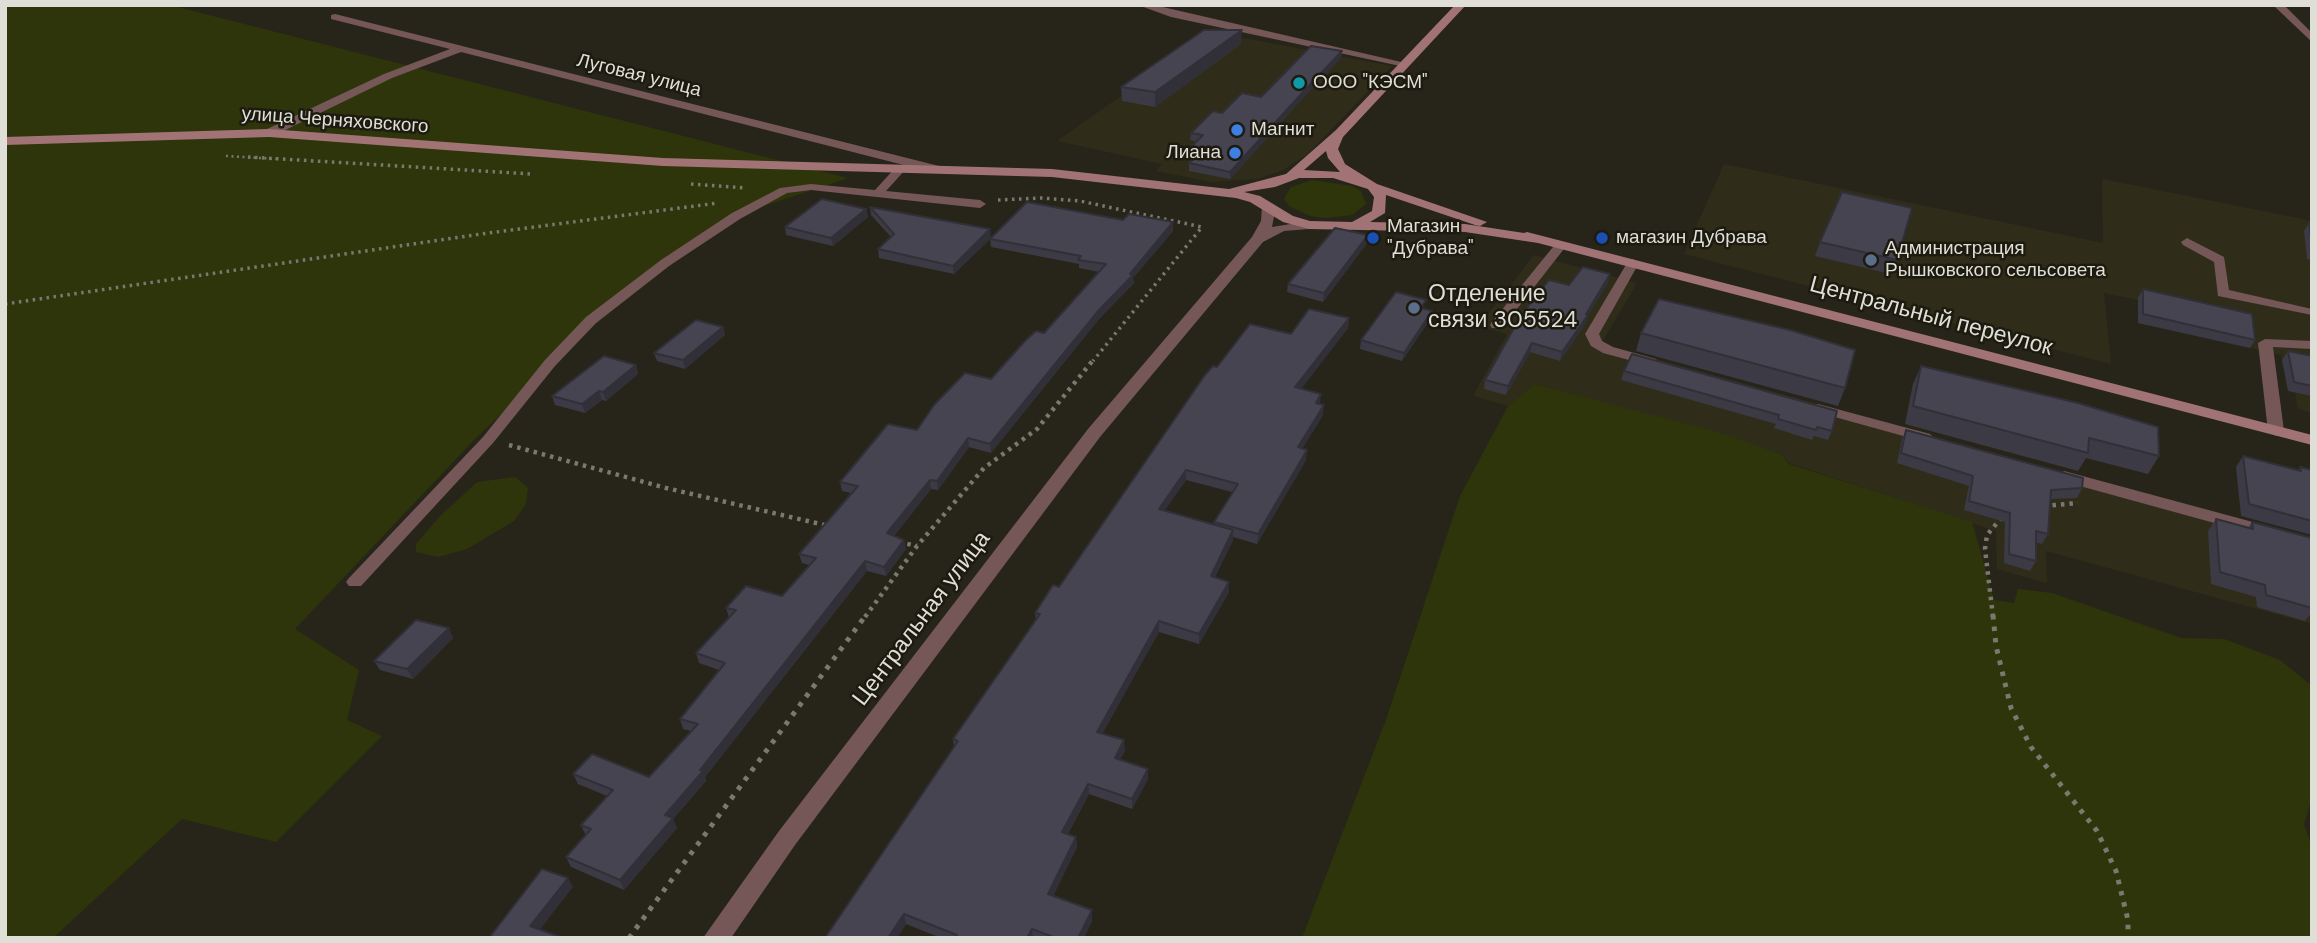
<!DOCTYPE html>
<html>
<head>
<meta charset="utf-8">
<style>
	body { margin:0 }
	#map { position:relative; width:2317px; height:943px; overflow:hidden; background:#272519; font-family:"DM Sans",sans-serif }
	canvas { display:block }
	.frame { position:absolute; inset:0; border:7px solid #dfded7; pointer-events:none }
</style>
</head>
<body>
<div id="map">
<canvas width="2317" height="943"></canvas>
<div class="frame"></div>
</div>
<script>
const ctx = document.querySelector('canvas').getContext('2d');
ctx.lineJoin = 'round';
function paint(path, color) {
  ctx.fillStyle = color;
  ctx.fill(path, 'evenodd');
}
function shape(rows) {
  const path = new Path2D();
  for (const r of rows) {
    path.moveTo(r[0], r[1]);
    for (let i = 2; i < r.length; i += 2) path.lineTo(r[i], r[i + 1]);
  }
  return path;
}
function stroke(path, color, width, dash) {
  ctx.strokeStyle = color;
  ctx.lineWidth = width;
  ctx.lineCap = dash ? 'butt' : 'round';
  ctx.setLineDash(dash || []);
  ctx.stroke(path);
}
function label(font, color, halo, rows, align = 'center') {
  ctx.font = font + ' "DM Sans",sans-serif';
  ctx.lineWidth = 5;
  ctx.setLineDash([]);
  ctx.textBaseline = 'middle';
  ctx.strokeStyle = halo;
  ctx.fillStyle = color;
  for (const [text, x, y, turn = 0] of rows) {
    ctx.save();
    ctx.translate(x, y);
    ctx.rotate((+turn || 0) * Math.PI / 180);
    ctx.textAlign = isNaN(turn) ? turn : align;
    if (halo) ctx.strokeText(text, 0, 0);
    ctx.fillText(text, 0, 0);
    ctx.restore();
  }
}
paint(shape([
	[1212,32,1392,66,1307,155,1283,170,1257,179,1211,182,1156,171,1162,164,1057,141],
	[1724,164,2103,243,2102,179,2312,221,2312,413,2298,409,2295,392,2288,391,2281,355,2138,323,2138,300,2104,293,2111,364,1684,254],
	[1534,255,1637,283,1601,344,2312,541,2312,624,2046,551,2047,583,1997,569,1996,531,1789,463,1782,455,1534,384,1508,406,1473,396,1507,334,1479,326]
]), '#302c1a');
paint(shape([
	[5,5,170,5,848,178,749,211,686,253,597,323,476,438,295,629,359,670,347,720,382,736,276,842,182,819,53,938,5,938],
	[1312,180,1352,186,1361,191,1366,204,1352,215,1325,218,1310,216,1289,206,1284,199,1291,187],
	[1534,384,1725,434,1782,455,1789,464,1972,522,1994,600,2014,603,2018,589,2052,593,2181,638,2224,639,2280,660,2312,686,2312,798,2304,824,2312,847,2312,938,1302,938,1387,717,1460,496,1508,406],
	[515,477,528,488,526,504,514,521,467,549,438,557,416,552,416,544,439,517,477,482]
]), '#2e350b');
stroke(shape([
	[226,156,278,159]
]), '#7a796f', 2.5, [2, 3.5]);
stroke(shape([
	[248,157,532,174],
	[691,184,745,188],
	[998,200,1042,198,1080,201,1202,227,1093,361],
	[5,304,481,234,718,203]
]), '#7a796f', 3.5, [2.5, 4.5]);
stroke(shape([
	[509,445,666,488,829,526],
	[2044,506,2078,503],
	[899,542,917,546],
	[865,617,917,546,984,468,1037,429,1094,359],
	[1993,617,1985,549,1987,535,2002,517]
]), '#7a796f', 4.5, [3.5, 5]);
stroke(shape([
	[1993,615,1996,646,2011,708,2031,747,2097,831,2116,871,2128,920,2128,938],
	[629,938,866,615]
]), '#7a796f', 5, [4.5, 7]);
paint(shape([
	[900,166,906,169,886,191,980,200,986,204,980,208,811,190,787,193,740,219,669,266,596,323,555,366,493,443,361,586,349,586,346,582,349,578,483,437,545,360,586,317,661,260,732,213,780,188,811,184,875,190,896,167,900,166],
	[2187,238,2224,257,2229,290,2312,309,2312,315,2218,296,2214,262,2183,245,2181,242,2187,238],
	[1561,241,1567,245,1502,328,1492,328,1490,325,1492,322,1557,242,1561,241],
	[1633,259,1639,263,1599,334,1602,341,1613,347,1656,359,1658,362,1651,366,1603,353,1591,346,1585,334,1627,263,1633,259],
	[2265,339,2312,341,2312,349,2273,347,2284,431,2276,436,2268,431,2258,343,2265,339],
	[1818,404,1930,434,1933,437,1925,442,1813,411,1811,408,1813,405,1818,404],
	[2064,471,2275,528,2277,532,2269,538,2058,480,2056,476,2064,471]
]), '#755758');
paint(shape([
	[1138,5,1154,5,1410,64,1405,67,1171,17,1138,5],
	[2273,5,2284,5,2312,33,2312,42,2273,5],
	[335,14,939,166,941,169,935,173,461,52,392,78,273,136,265,136,265,130,384,74,450,49,331,19,331,15,335,14],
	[1269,202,1276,206,1272,227,1309,221,1316,225,1309,229,1284,231,1263,242,1100,437,795,845,731,938,703,938,779,831,1088,429,1252,237,1261,221,1262,206,1269,202]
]), '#755758');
paint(shape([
	[1455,5,1466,5,1343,137,1338,149,1345,164,1377,184,1487,222,1480,226,1475,225,1386,195,1385,213,1370,222,1465,224,1524,233,1527,232,2312,435,2312,445,1538,243,1465,232,1309,229,1283,222,1250,202,1236,198,1052,177,663,166,269,137,5,145,5,137,269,129,663,158,1052,169,1229,189,1286,174,1336,130,1455,5],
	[1326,151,1328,158,1340,172,1304,170,1326,151],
	[1299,178,1333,178,1368,189,1374,197,1372,211,1352,222,1310,221,1293,216,1260,196,1244,192,1275,187,1299,178]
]), '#a27375');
paint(shape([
	[1241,44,1155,107,1122,101,1121,87],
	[1342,51,1341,58,1302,99,1230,179,1189,171,1189,163,1197,155,1192,154,1192,146,1196,142,1190,140,1191,133,1222,113,1261,97],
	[870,207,991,238,954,274,879,258,878,249,891,237,871,215],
	[866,209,868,217,833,246,786,235,785,227],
	[1123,220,1173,222,1173,231,1133,278,1134,283,1099,319,991,453,969,447,938,490,931,489,894,536,906,549,886,576,867,571,705,777,706,781,673,819,677,828,624,890,571,867,566,857,586,835,585,834,581,825,607,796,578,784,573,774,649,777,691,731,683,729,680,719,719,670,699,663,696,653,729,617,726,608,782,596,809,565,802,563,799,554,851,493,842,491,840,482,991,379,1044,333,1099,272,1079,268,1079,264,991,247,990,239],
	[2309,223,2312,224,2312,260,2307,259,2304,231],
	[1368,235,1367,243,1323,302,1287,292,1288,284],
	[1820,242,1897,260,1891,274,1815,256],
	[1608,283,1588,315,1586,323,1560,361,1530,352,1506,395,1484,389,1485,380,1569,285],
	[2143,289,2255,340,2250,348,2138,323,2138,298],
	[1424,309,1430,319,1402,361,1360,349,1361,340],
	[1349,318,1348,328,1301,389,1320,404,1323,415,1302,449,1306,460,1257,544,1233,537,1233,540,1215,577,1229,592,1199,644,1159,632,1102,733,1125,751,1120,759,1148,779,1132,809,1089,794,1068,834,1076,837,1077,847,1053,896,1092,910,1092,921,1084,938,941,938,906,924,897,938,825,938,954,748,953,739,1036,620,1035,613,1059,587,1217,367,1291,334],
	[1186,480,1232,492,1214,522,1214,525,1164,511],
	[723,327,725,335,685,369,657,361,654,353],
	[1641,333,1845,388,1838,406,1636,351],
	[2288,351,2312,356,2312,396,2288,391,2282,360],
	[636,365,638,374,606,401,602,400,585,413,555,405,552,396],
	[1921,366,2159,456,2148,474,2086,458,2078,471,1905,424,1913,384],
	[1624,371,1832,431,1828,440,1814,436,1812,440,1774,428,1776,424,1621,380],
	[1906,430,2082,488,2077,498,2050,499,2048,534,2042,544,2036,542,2036,561,2030,571,2004,563,2005,522,1964,510,1969,486,1897,463,1902,439],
	[2243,456,2298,470,2300,467,2312,470,2312,535,2241,516,2236,467],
	[2216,519,2248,528,2252,522,2312,538,2312,612,2305,621,2257,607,2256,597,2211,584,2208,531],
	[453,638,413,679,380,670,374,661]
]), '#3c3a45');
paint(shape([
	[1242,30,1241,44,1155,107,1155,92],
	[1342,51,1341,58,1302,99,1230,179,1230,172,1303,92],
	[866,209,868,217,833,246,831,238],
	[1173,222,1173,231,1133,278,1134,283,1099,319,991,453,990,444],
	[990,229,991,238,954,274,953,266],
	[1368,235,1367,243,1323,302,1324,293],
	[1610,274,1608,283,1587,317,1588,315,1586,323,1560,361,1562,352],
	[1432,311,1430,319,1402,361,1404,353],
	[1349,318,1348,328,1295,397,1295,387],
	[723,327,725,335,685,369,683,360],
	[1532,343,1530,352,1506,395,1508,386],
	[636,365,638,374,606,401,603,392],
	[599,391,602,400,585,413,582,404],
	[1321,394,1320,404,1315,413,1316,403],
	[1324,405,1323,415,1297,457,1298,447],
	[968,438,969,447,938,490,937,481],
	[1307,450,1306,460,1257,544,1258,534],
	[1186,470,1186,480,1159,519,1159,509],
	[930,480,931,489,889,542,887,533],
	[1233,530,1233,540,1210,586,1211,576],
	[904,540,906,549,886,576,884,567],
	[865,561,867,571,705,777,706,781,673,819,677,828,624,890,620,880,665,815],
	[1229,582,1229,592,1199,644,1199,634],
	[1159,621,1159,632,1098,742,1097,732],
	[449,628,453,638,413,679,407,669],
	[1124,740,1125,751,1115,768,1115,758],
	[1148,769,1148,779,1132,809,1132,799],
	[1088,784,1089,794,1063,843,1062,832],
	[1076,837,1077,847,1049,904,1048,894],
	[568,878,573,887,535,936,530,926],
	[1092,910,1092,921,1084,938,1078,938],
	[904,914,906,924,897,938,888,938],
	[1032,929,1033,938,1027,938]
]), '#313038');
const building = shape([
	[1204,30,1242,30,1155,92,1121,87,1204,30],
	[1311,46,1342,51,1303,92,1230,172,1189,163,1203,149,1192,146,1203,135,1191,133,1213,111,1222,113,1242,93,1261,97,1311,46],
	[1842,192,1912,208,1897,260,1820,242,1842,192],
	[822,199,866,209,831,238,785,227,822,199],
	[1027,202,1123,220,1129,214,1173,222,1130,274,1133,275,1099,310,990,444,968,438,937,481,930,480,887,533,904,540,884,567,865,561,700,770,703,771,665,815,673,818,620,880,566,857,591,829,581,825,613,790,573,774,592,754,649,777,698,724,680,719,725,663,696,653,736,610,726,608,746,586,782,596,816,558,799,554,858,486,840,482,888,424,917,430,934,405,965,373,991,379,1025,341,1036,331,1044,333,1106,264,1078,260,1081,256,990,239,1027,202],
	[870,207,990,229,953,266,878,249,894,234,870,207],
	[2309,223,2312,224,2312,246,2309,223],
	[1335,228,1368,235,1324,293,1288,284,1335,228],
	[1583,267,1610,274,1586,314,1588,315,1562,352,1532,343,1508,386,1485,380,1522,314,1549,280,1569,285,1583,267],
	[2143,289,2252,314,2255,340,2143,314,2143,289],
	[1396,292,1426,300,1421,308,1432,311,1404,353,1361,340,1396,292],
	[1659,299,1790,330,1855,350,1845,388,1641,333,1659,299],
	[1309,309,1349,318,1295,387,1321,394,1316,403,1324,405,1298,447,1307,450,1258,534,1214,522,1238,484,1186,470,1159,509,1233,530,1211,576,1229,582,1199,634,1159,621,1097,732,1124,740,1115,758,1148,769,1132,799,1088,784,1062,832,1076,837,1048,894,1092,910,1078,938,1056,938,1032,929,1027,938,956,938,957,935,904,914,888,938,825,938,958,741,953,739,1040,614,1035,613,1053,585,1059,587,1205,375,1213,366,1217,367,1250,324,1291,334,1309,309],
	[696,320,723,327,683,360,654,353,696,320],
	[2288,351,2312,356,2312,386,2294,382,2288,351],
	[1632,354,1837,411,1832,431,1817,427,1816,430,1778,419,1779,415,1624,371,1632,354],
	[604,356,636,365,603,392,599,391,582,404,552,396,604,356],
	[1921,366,2078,403,2158,427,2159,456,2089,438,2088,453,1913,406,1921,366],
	[1906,430,2083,478,2082,488,2051,490,2048,534,2036,531,2036,561,2009,554,2010,513,1969,501,1973,476,1901,453,1906,430],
	[2243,456,2301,471,2300,467,2312,470,2312,521,2249,504,2243,456],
	[2216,519,2253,529,2252,522,2312,538,2312,608,2266,595,2265,585,2220,572,2216,519],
	[416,620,449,628,407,669,374,661,416,620],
	[542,869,568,878,530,926,563,938,489,938,542,869]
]);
paint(building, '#464450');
stroke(building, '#313038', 2);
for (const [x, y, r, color] of [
	[1299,83,7,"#0f9aa8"],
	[1237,130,7,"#3f7fe0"],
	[1235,153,7,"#3f7fe0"],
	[1373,238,7,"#1a4fb4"],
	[1602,238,7,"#1a4fb4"],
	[1871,260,7,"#5c6f8a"],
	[1414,308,7,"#5c6f8a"]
]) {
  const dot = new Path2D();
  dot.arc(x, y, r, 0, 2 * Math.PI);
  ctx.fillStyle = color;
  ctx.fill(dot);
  stroke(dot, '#1d1b10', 2.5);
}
label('19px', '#dfded7', '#1d1b10', [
	["Луговая улица",639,76,14],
	["улица Черняховского",335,121,4]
]);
label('19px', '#dfded7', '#1d1b10', [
	["ООО \"КЭСМ\"",1313,83],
	["Магнит",1251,130],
	["Лиана",1221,153,"right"],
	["Магазин",1387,227],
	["\"Дубрава\"",1387,249],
	["магазин Дубрава",1616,238],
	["Администрация",1885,249],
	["Рышковского сельсовета",1885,271]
], 'left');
label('23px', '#dfded7', '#1d1b10', [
	["Отделение",1428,295],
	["связи 305524",1428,321]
], 'left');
label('23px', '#dfded7', '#1d1b10', [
	["Центральный переулок",1931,317,15],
	["Центральная улица",922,619,-53]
]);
</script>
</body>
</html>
